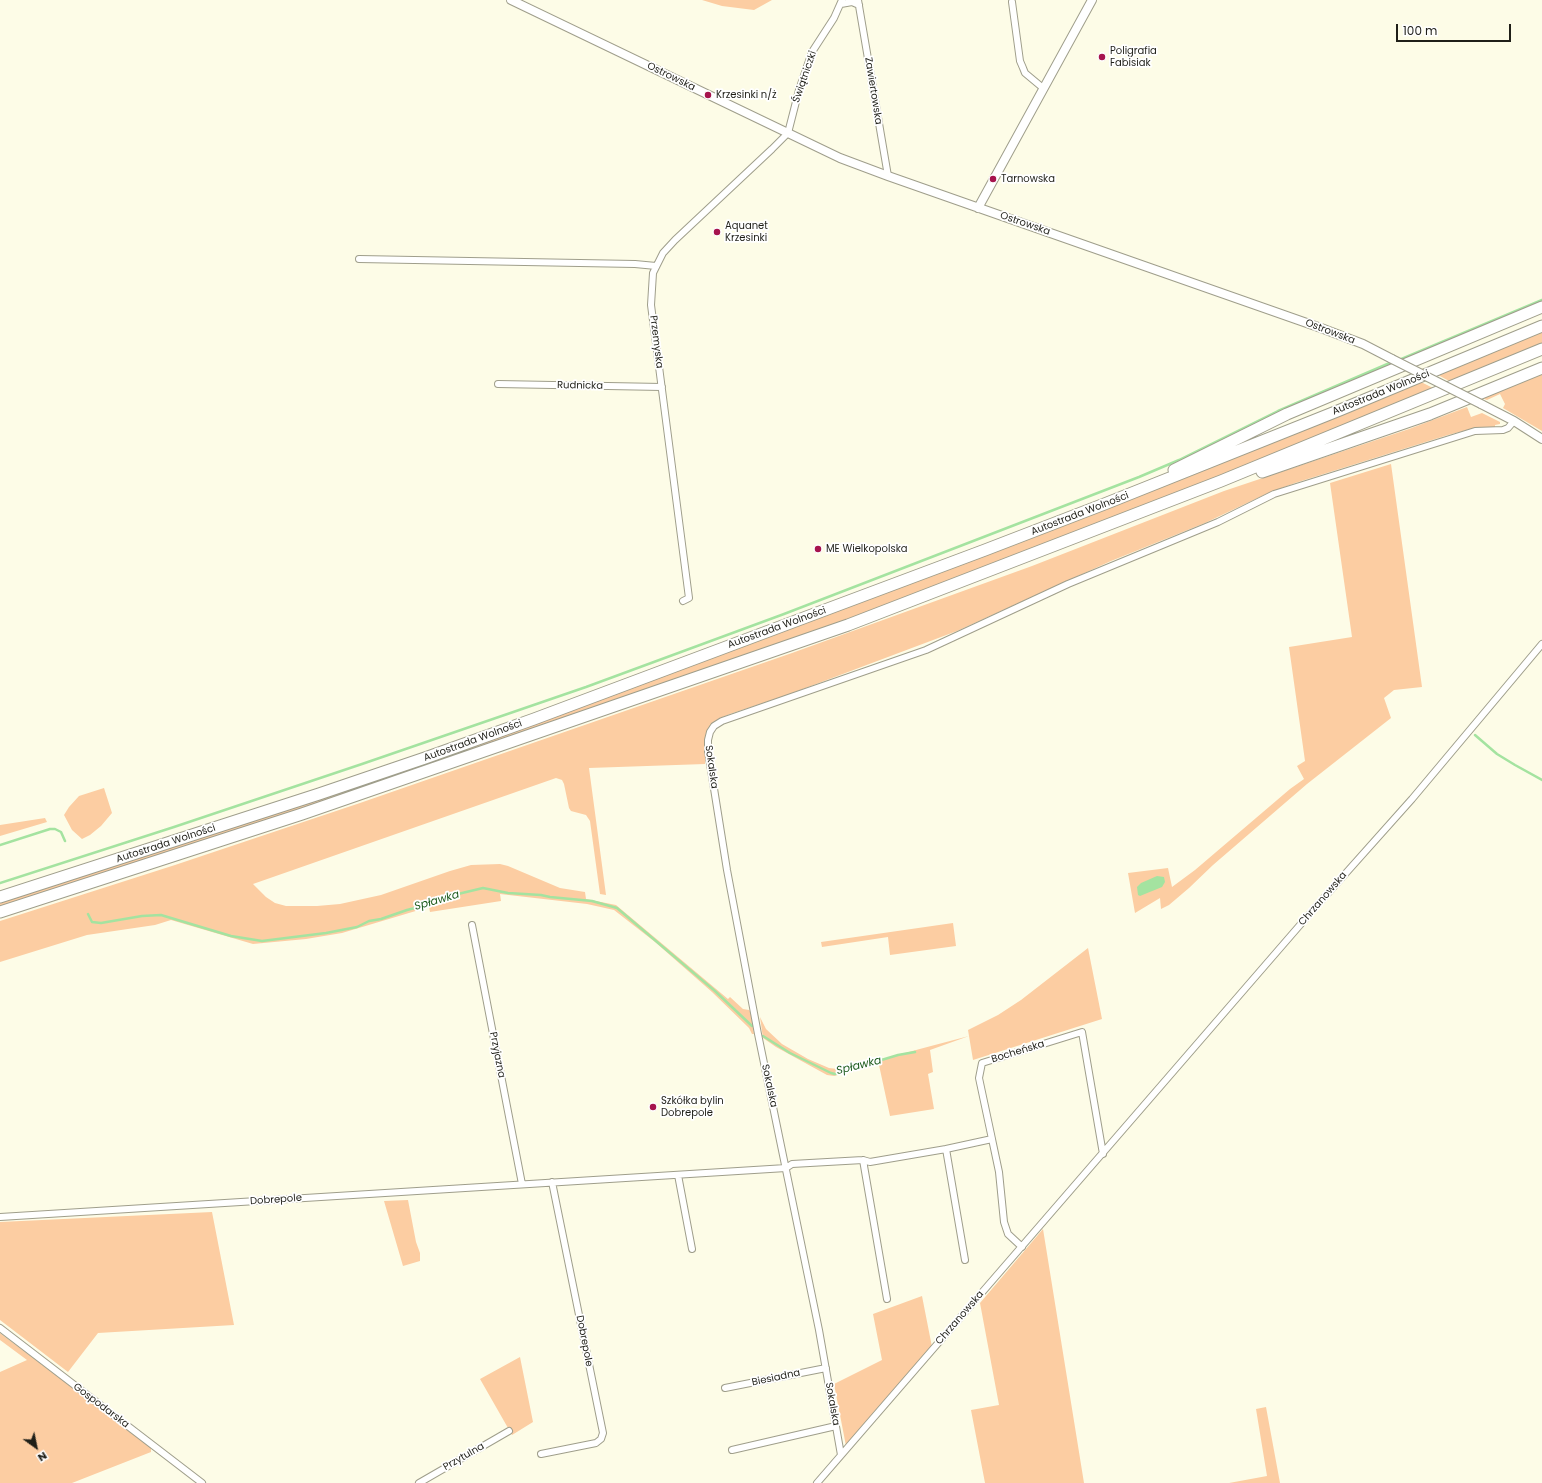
<!DOCTYPE html>
<html>
<head>
<meta charset="utf-8">
<style>
	body { margin:0 }
	#map { position:relative; width:1542px; height:1483px; overflow:hidden; background:#fdfce7; font-family:Poppins,sans-serif }
	canvas { display:block }
	.north { position:absolute; left:16px; top:1427px; width:40px; height:40px; -webkit-text-stroke:3px #fff; paint-order:stroke; rotate:147deg; font-size:11px; font-weight:700; line-height:16px; text-align:center; color:#1f1f18 }
	.north::after { content:''; display:block; margin:auto; width:14px; height:18px; background:#1f1f18; clip-path:polygon(50% 0,100% 100%,50% 72%,0 100%) }
	.scale { position:absolute; left:1396px; top:24px; width:115px; height:18px; box-sizing:border-box; border:2px solid #1f1f18; border-top:0; padding-left:5px; font-size:12px; line-height:14px; white-space:nowrap; color:#1f1f18; -webkit-text-stroke:3px #fff; paint-order:stroke }
</style>
</head>
<body>
<div id="map">
<canvas width="1542" height="1483"></canvas>
<div class="north">N</div>
<div class="scale">100 m</div>
</div>
<script>
const ctx = document.querySelector('canvas').getContext('2d');
ctx.lineJoin = 'round';
function paint(path, color) {
  ctx.fillStyle = color;
  ctx.fill(path, 'evenodd');
}
function shape(rows) {
  const path = new Path2D();
  for (const r of rows) {
    path.moveTo(r[0], r[1]);
    for (let i = 2; i < r.length; i += 2) path.lineTo(r[i], r[i + 1]);
  }
  return path;
}
function stroke(path, color, width, dash) {
  ctx.strokeStyle = color;
  ctx.lineWidth = width;
  ctx.lineCap = dash ? 'butt' : 'round';
  ctx.setLineDash(dash || []);
  ctx.stroke(path);
}
function label(font, color, halo, rows, align = 'center') {
  ctx.font = font + ' Poppins,sans-serif';
  ctx.lineWidth = 3.5;
  ctx.setLineDash([]);
  ctx.textBaseline = 'middle';
  ctx.strokeStyle = halo;
  ctx.fillStyle = color;
  for (const [text, x, y, turn = 0] of rows) {
    ctx.save();
    ctx.translate(x, y);
    ctx.rotate((+turn || 0) * Math.PI / 180);
    ctx.textAlign = isNaN(turn) ? turn : align;
    if (halo) ctx.strokeText(text, 0, 0);
    ctx.fillText(text, 0, 0);
    ctx.restore();
  }
}
paint(shape([
	[702,0,772,0,754,10,722,6],
	[1542,331,1542,344,1480,370,1451,382,1438,375],
	[1542,373,1542,431,1503,408,1505,404,1500,394,1487,400,1482,398],
	[1421,382,1435,389,1226,474,821,630,293,812,0,907,0,903,197,839,360,785,577,709,1109,508],
	[1467,407,1471,417,1482,413,1500,422,1500,424,1495,425,1495,428,1478,427,1448,435,1295,483,1266,494,1205,523,1111,561,957,631,787,695,730,714,718,719,710,726,706,736,705,764,589,768,606,895,600,894,590,821,586,815,571,811,569,808,564,784,562,780,556,778,253,884,266,897,275,903,286,906,317,906,340,904,381,895,450,871,471,865,500,864,508,866,560,888,585,892,586,899,616,905,728,999,730,997,743,1009,749,1010,751,1013,754,1034,752,1034,749,1028,712,992,655,942,614,910,587,904,500,894,501,901,430,912,429,907,342,933,306,939,253,944,171,920,155,925,87,935,0,962,0,921,175,865,360,803,792,653,1032,566,1224,491,1409,429],
	[1391,464,1422,687,1394,690,1384,698,1391,718,1307,784,1213,865,1189,888,1169,905,1161,909,1160,898,1135,913,1128,873,1168,868,1172,887,1195,870,1290,789,1304,779,1297,766,1305,761,1289,647,1352,637,1330,483],
	[104,788,112,813,101,826,90,835,82,839,72,830,64,815,69,807,79,796],
	[45,818,47,822,0,836,0,825],
	[953,923,956,946,890,955,888,937,822,947,821,942],
	[1088,948,1102,1019,973,1060,969,1036,930,1050,933,1072,928,1074,934,1109,890,1116,879,1065,834,1076,827,1075,776,1047,763,1038,760,1017,766,1029,782,1044,808,1059,829,1068,837,1069,845,1069,931,1046,969,1036,968,1030,998,1015,1021,1000],
	[408,1200,416,1242,420,1253,420,1261,403,1266,384,1201],
	[212,1212,234,1325,98,1333,68,1372,0,1320,0,1222],
	[1043,1229,1084,1483,985,1483,971,1410,999,1405,980,1303],
	[922,1296,932,1347,846,1446,834,1384,882,1360,873,1314],
	[0,1333,151,1447,151,1452,72,1483,0,1483,0,1372,27,1360,0,1340],
	[520,1357,533,1422,512,1435,480,1379],
	[1266,1407,1280,1483,1229,1483,1267,1476,1256,1409]
]), '#fccda2');
paint(shape([
	[1157,876,1164,877,1165,882,1162,887,1140,896,1138,895,1137,887,1141,883]
]), '#a4e3a0');
stroke(shape([
	[1399,360,1542,300],
	[1475,735,1497,754,1515,765,1542,780],
	[0,845,50,829,55,829,61,832,65,841],
	[0,883,174,827,362,764,586,687,784,614,1139,477,1179,460,1278,411,1392,362],
	[88,914,92,922,101,923,142,916,161,915,231,936,262,941,326,933,357,927,369,921,381,919,407,910,438,902,458,894,483,888,508,893,541,895,550,897,592,901,617,908,715,991,752,1026],
	[763,1036,790,1053,831,1073,835,1074,898,1055,915,1052]
]), '#a4e3a0', 2.5);
const minor = shape([
	[858,0,888,176],
	[1012,2,1020,61,1023,68,1025,73,1043,88],
	[841,4,852,2,859,5],
	[359,259,635,264,656,266],
	[498,384,662,387],
	[683,601,689,598,651,305,653,273,663,253,675,240,772,149,788,133,799,90,812,52,834,18,842,0],
	[472,925,522,1184],
	[992,1139,999,1172,1004,1222,1008,1234,1022,1247],
	[946,1149,992,1139,979,1078,982,1063,1082,1032,1103,1154],
	[863,1160,887,1299],
	[786,1168,792,1164,863,1160,870,1162,946,1149,965,1260],
	[678,1175,692,1249],
	[0,1217,786,1168],
	[0,1328,202,1483],
	[725,1388,826,1368],
	[732,1450,836,1426],
	[541,1454,596,1443,601,1439,603,1433,552,1182],
	[841,1455,819,1330,758,1034,727,870,708,751,708,740,710,732,714,726,722,721,926,650,1068,584,1218,522,1274,494,1475,431,1503,430,1508,428,1514,421],
	[419,1483,509,1431],
	[817,1483,1313,910,1412,799,1542,644]
]);
const tertiary = shape([
	[511,0,840,158,888,176,1321,328,1363,344,1392,359],
	[978,208,1092,0],
	[1481,404,1514,421,1542,439]
]);
const motorway = shape([
	[1174,470,1287,414,1542,307],
	[1262,472,1430,414,1542,368],
	[0,897,319,794,425,758,534,719,985,550,1107,503,1340,410,1542,326],
	[0,912,302,814,848,625,1221,481,1542,349]
]);
stroke(minor, '#9f9e8b', 8);
stroke(tertiary, '#9f9e8b', 10);
stroke(motorway, '#9f9e8b', 13);
stroke(minor, '#fff', 6);
stroke(tertiary, '#fff', 8);
stroke(motorway, '#fff', 11);
const tertiaryBridge = shape([
	[1392,359,1481,404]
]);
stroke(tertiaryBridge, '#9f9e8b', 10, []);
stroke(tertiaryBridge, '#fff', 8);
for (const [x, y, r, color] of [
	[1102,57,4,"#a6134d"],
	[708,95,4,"#a6134d"],
	[993,179,4,"#a6134d"],
	[717,232,4,"#a6134d"],
	[818,549,4,"#a6134d"],
	[653,1107,4,"#a6134d"]
]) {
  const dot = new Path2D();
  dot.arc(x, y, r, 0, 2 * Math.PI);
  ctx.fillStyle = color;
  ctx.fill(dot);
  stroke(dot, '#fff', 1.5);
}
label('10px', '#1f1f18', '#fff', [
	["Poligrafia",1110,51],
	["Fabisiak",1110,63],
	["Krzesinki n/ż",716,95],
	["Tarnowska",1001,179],
	["Aquanet",725,226],
	["Krzesinki",725,238],
	["ME Wielkopolska",826,549],
	["Szkółka bylin",661,1101],
	["Dobrepole",661,1113]
], 'left');
label('10px', '#1f1f18', '#fff', [
	["Ostrowska",671,77,26],
	["Świątniczki",805,77,-71],
	["Zawiertowska",873,91,81],
	["Ostrowska",1025,224,19],
	["Ostrowska",1330,332,21],
	["Przemyska",656,342,83],
	["Rudnicka",580,386,1],
	["Autostrada Wolności",1381,393,-22],
	["Autostrada Wolności",1080,514,-21],
	["Autostrada Wolności",777,628,-20],
	["Autostrada Wolności",473,741,-20],
	["Sokalska",711,767,82],
	["Autostrada Wolności",166,844,-18],
	["Chrzanowska",1323,899,-49],
	["Bocheńska",1018,1052,-17],
	["Przyjazna",497,1055,79],
	["Sokalska",769,1086,78],
	["Dobrepole",276,1200,-4],
	["Chrzanowska",960,1318,-49],
	["Dobrepole",584,1341,79],
	["Biesiadna",776,1378,-12],
	["Sokalska",832,1404,80],
	["Gospodarska",101,1406,37],
	["Przytulna",464,1457,-30]
]);
label('italic 11px', '#1d5b1d', '#fff', [
	["Spławka",437,901,-16],
	["Spławka",859,1066,-14]
]);
</script>
</body>
</html>
